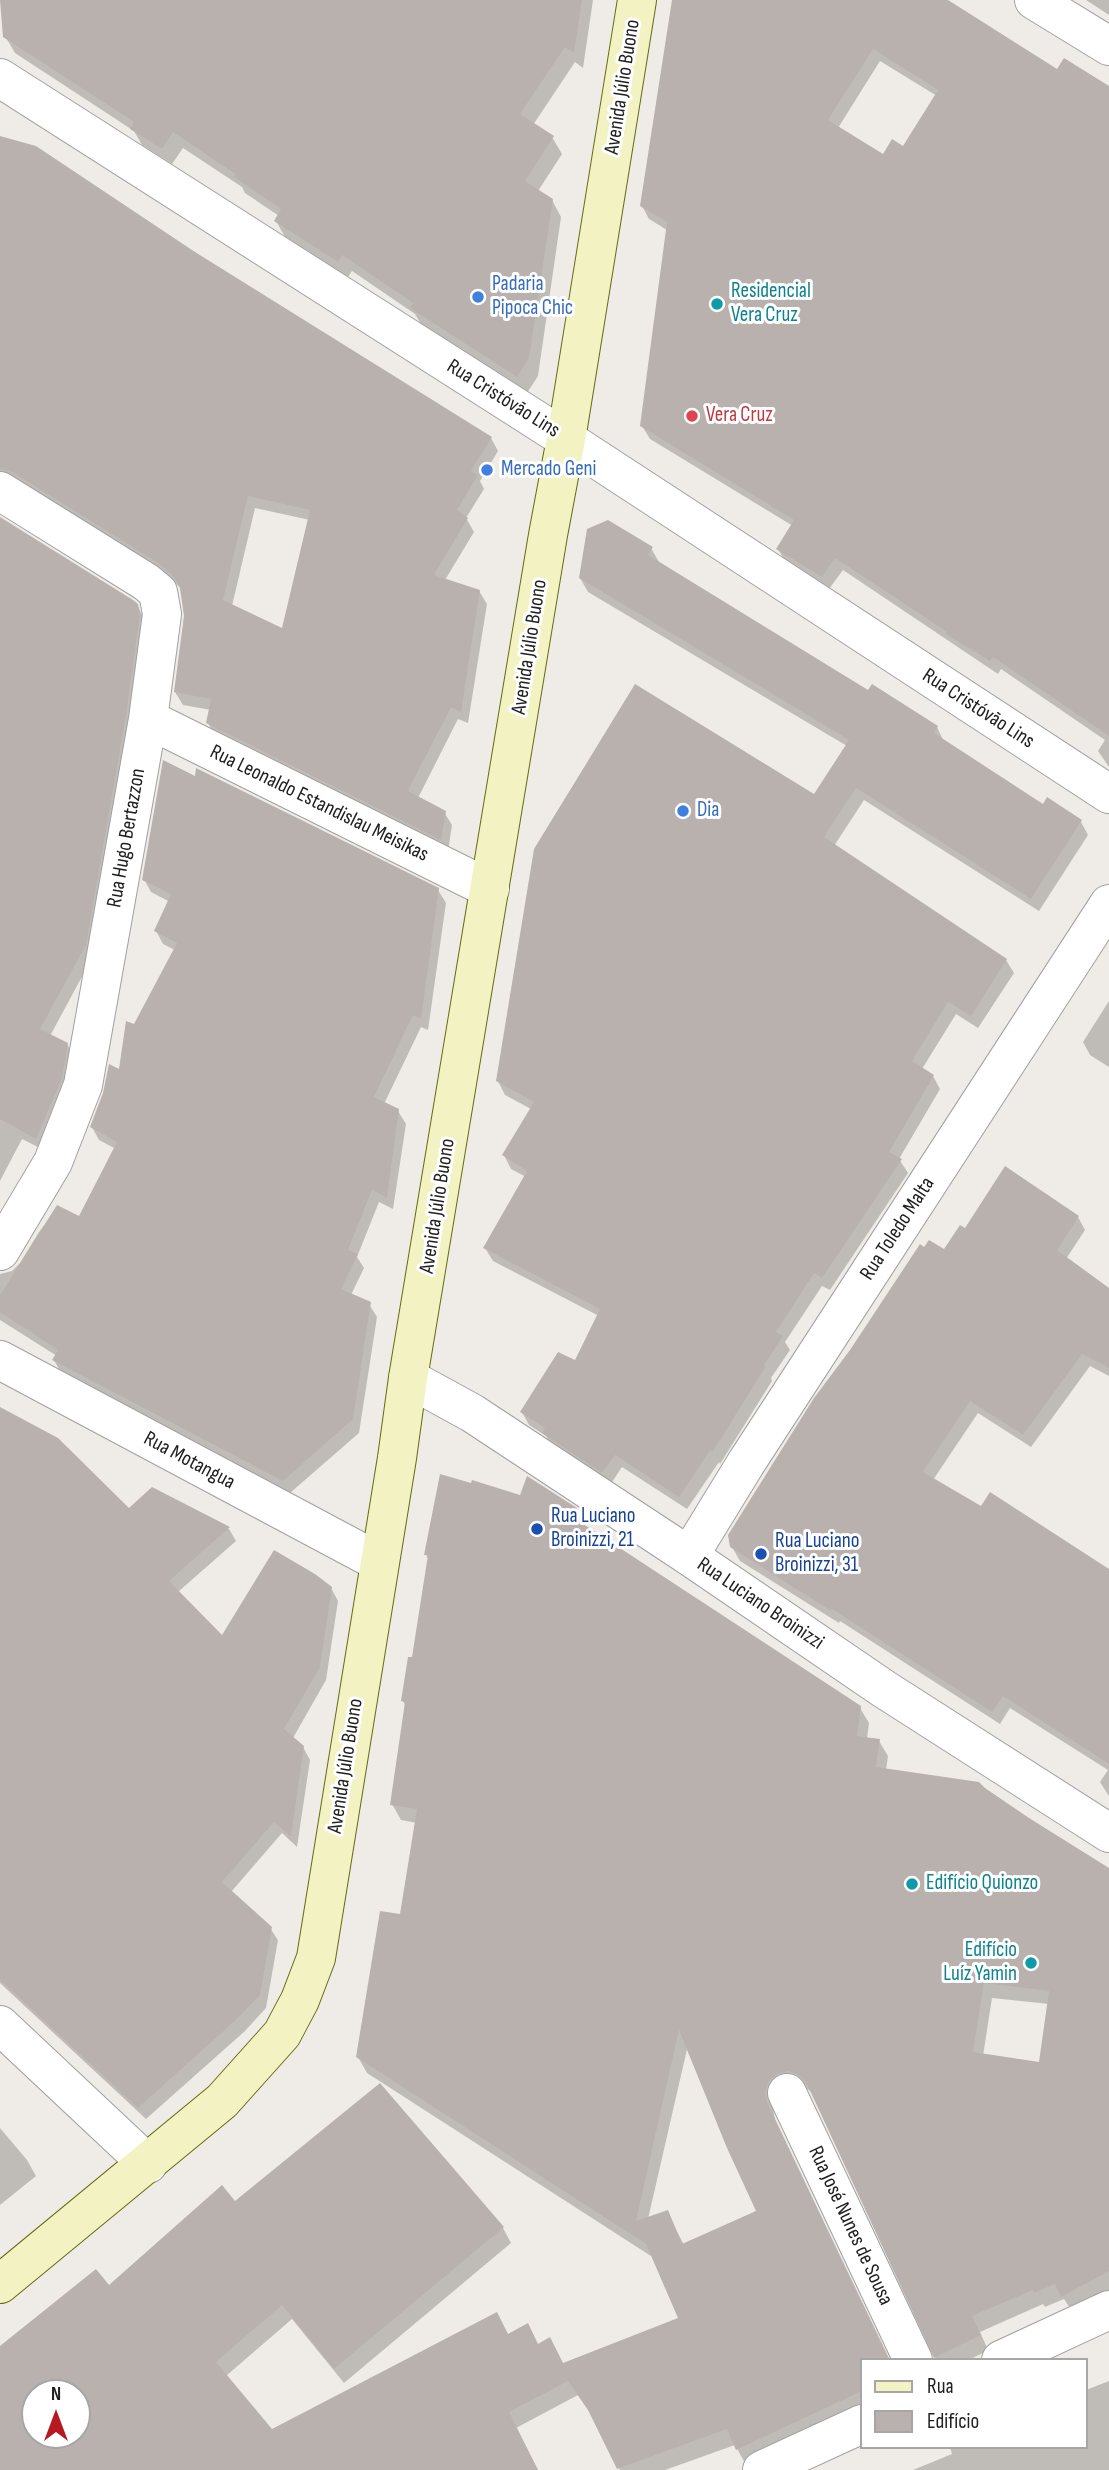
<!DOCTYPE html>
<html>
<head>
<meta charset="utf-8">
<style>
	body { margin:0 }
	#map { position:relative; width:1109px; height:2470px; overflow:hidden; background:#efece7; font-family:"Sofia Sans Condensed",sans-serif }
	canvas { display:block }
	.legend { position:absolute; left:860px; top:2358px; width:228px; height:91px; box-sizing:border-box; background:#fff; border:2px solid #a6a6a6; margin:0; padding:9px 12px; list-style:none; font-size:21px; color:#202020 }
	.legend li { display:flex; align-items:center; gap:14px; height:35px }
	.legend b { width:35px; border:2px solid #a6a6a6 }
	.north { position:absolute; left:21px; top:2379px; width:70px; height:70px; box-sizing:border-box; background:#fff; border:2px solid #a6a6a6; border-radius:50%; rotate:0deg; font-size:19px; font-weight:700; line-height:28px; text-align:center; color:#202020 }
	.north::after { content:''; display:block; margin:auto; width:24px; height:32px; background:#b71821; clip-path:polygon(50% 0,100% 100%,50% 72%,0 100%) }
</style>
</head>
<body>
<div id="map">
<canvas width="1109" height="2470"></canvas>
<ul class="legend">
<li><b style="height:9px;background:#f2f2c2"></b>Rua</li>
<li><b style="height:19px;background:#b8b1ad"></b>Edifício</li>
</ul>
<div class="north">N</div>
</div>
<script>
const ctx = document.querySelector('canvas').getContext('2d');
ctx.lineJoin = 'round';
function paint(path, color) {
  ctx.fillStyle = color;
  ctx.fill(path, 'evenodd');
}
function shape(rows) {
  const path = new Path2D();
  for (const r of rows) {
    path.moveTo(r[0], r[1]);
    for (let i = 2; i < r.length; i += 2) path.lineTo(r[i], r[i + 1]);
  }
  return path;
}
function stroke(path, color, width, dash) {
  ctx.strokeStyle = color;
  ctx.lineWidth = width;
  ctx.lineCap = dash ? 'butt' : 'round';
  ctx.setLineDash(dash || []);
  ctx.stroke(path);
}
function label(font, color, halo, rows, align = 'center') {
  ctx.font = font + ' "Sofia Sans Condensed",sans-serif';
  ctx.lineWidth = 6;
  ctx.setLineDash([]);
  ctx.textBaseline = 'middle';
  ctx.strokeStyle = halo;
  ctx.fillStyle = color;
  for (const [text, x, y, turn = 0] of rows) {
    ctx.save();
    ctx.translate(x, y);
    ctx.rotate((+turn || 0) * Math.PI / 180);
    ctx.textAlign = isNaN(turn) ? turn : align;
    if (halo) ctx.strokeText(text, 0, 0);
    ctx.fillText(text, 0, 0);
    ctx.restore();
  }
}
paint(shape([
	[13,0,593,0,583,68,575,62,533,125,552,137,562,154,538,191,552,200,561,217,538,376,527,393,421,324,415,314,352,271,348,277,285,237,276,221,279,216,245,193,242,187,183,148,172,164,142,145,134,131,15,53,5,36],
	[675,0,926,0,1057,71,1109,88,1109,767,1098,751,1105,740,1001,669,998,674,843,570,829,589,786,563,778,549,793,526,650,439,642,426,667,230,649,219,642,206],
	[880,61,937,96,904,148,883,156,838,128],
	[1086,0,1109,0,1109,15],
	[0,138,194,253,491,438,498,451,480,481,484,489,466,518,474,532,445,580,479,591,487,604,468,723,458,719,418,798,444,812,452,825,448,852,215,736,208,723,211,710,183,705,175,692,185,610,181,588,169,578,0,483],
	[255,508,310,520,283,630,232,606],
	[0,519,137,605,144,618,92,958,50,1036,67,1044,75,1058,44,1150,22,1139,0,1181],
	[651,548,659,562,868,692,937,727,944,742,1043,806,1081,822,1088,835,1039,911,864,800,834,846,1006,960,1014,973,978,1028,956,1014,922,1069,933,1076,940,1089,899,1159,908,1173,830,1290,822,1286,785,1342,790,1350,771,1378,772,1381,720,1464,719,1462,687,1509,622,1467,610,1485,552,1446,546,1436,529,1425,522,1412,575,1363,599,1316,493,1261,485,1248,526,1177,511,1169,504,1155,531,1109,505,1095,498,1081,815,796,847,746,588,592,580,578],
	[144,879,438,890,446,903,428,1030,421,1027,384,1104,398,1111,406,1124,393,1209,379,1202,357,1257,364,1268,351,1295,369,1304,377,1317,359,1433,290,1493,61,1373,54,1360,57,1356,0,1320,0,1274,12,1271,20,1263,39,1232,58,1208,80,1219,116,1149,99,1140,92,1127,121,1072,135,1027,175,950,163,944,156,931,170,902,151,892],
	[1109,1001,1109,1067,1090,1055,1083,1042],
	[1078,1217,1085,1230,1066,1259,1109,1291,1109,1376,1090,1366,1031,1447,978,1413,933,1480,1109,1619,1109,1796,1100,1782,1108,1770,1010,1708,1000,1724,840,1621,839,1623,740,1561,732,1547,925,1249,944,1251,965,1231],
	[0,1411,129,1510,152,1489,229,1529,236,1541,178,1592,222,1638,331,1588,338,1601,326,1680,293,1738,303,1747,310,1760,297,1847,282,1833,231,1892,270,1928,278,1940,266,2008,245,2031,146,2119,0,1983],
	[521,1497,576,1509,584,1525,860,1708,869,1723,867,1739,879,1741,888,1756,886,1770,984,1790,1109,1869,1109,2294,1072,2311,1064,2299,1045,2307,1043,2304,980,2332,988,2350,969,2360,936,2360,934,2350,814,2095,809,2090,798,2086,773,2107,775,2120,890,2360,862,2360,862,2410,746,2465,735,2445,665,2470,620,2470,594,2418,578,2395,516,2428,538,2470,402,2470,509,2336,538,2346,563,2364,681,2319,654,2258,367,2073,358,2057,401,1916,417,1823,401,1820,392,1804,406,1707,403,1701,413,1659,429,1560,426,1555],
	[992,1998,1049,2004,1040,2064,983,2056],
	[688,2045,758,2212,684,2245,667,2212,648,2219],
	[0,2128,27,2160,36,2176,0,2205],
	[235,2203,503,2228,511,2243,344,2383,292,2319,226,2376,271,2431,330,2470,0,2470,0,2348,109,2288],
	[35,2393,77,2393,77,2435,35,2435],
	[1109,2381,1109,2470,913,2470,952,2454,950,2447,1086,2447,1086,2390]
]), '#0003');
paint(shape([
	[0,0,582,0,574,53,565,47,520,114,554,136,525,181,553,199,529,358,517,377,410,308,413,303,342,255,338,262,274,221,281,209,234,177,235,174,173,132,162,149,130,129,134,122,3,37],
	[672,0,948,0,1057,69,1064,58,1109,86,1109,736,993,657,990,661,946,634,947,632,835,558,822,577,776,549,794,520,640,426,667,222,640,206],
	[873,49,938,90,903,146,892,139,883,154,828,120],
	[0,136,36,146,195,252,492,437,471,471,478,475,457,510,468,518,434,575,480,590,461,712,451,707,408,791,446,811,441,840,206,723,211,699,174,692,184,616,180,588,173,576,158,563,12,472,0,469],
	[248,496,310,510,282,628,223,600],
	[0,517,133,600,138,604,140,615,126,716,86,945,40,1029,68,1043,62,1079,36,1139,0,1119],
	[608,520,653,547,648,555,868,690,872,684,938,726,934,733,1043,804,1047,797,1082,820,1031,899,856,788,824,837,1007,959,971,1016,948,1002,912,1061,934,1075,889,1152,902,1159,822,1278,814,1273,776,1332,783,1336,764,1365,766,1366,712,1453,711,1449,679,1497,615,1455,602,1473,542,1433,545,1428,520,1412,558,1352,575,1360,600,1309,483,1248,527,1171,502,1155,534,1102,496,1081,534,849,635,684,814,794,849,740,579,578,587,529],
	[163,760,195,776,196,768,439,888,421,1019,413,1015,374,1097,399,1109,387,1198,372,1190,348,1250,358,1254,341,1289,371,1302,353,1419,283,1481,52,1360,58,1350,0,1312,0,1295,57,1205,79,1216,117,1142,90,1127,103,1093,109,1064,119,1069,126,1021,134,1024,177,943,154,931,171,894,142,880],
	[1005,1166,1079,1216,1057,1250,1109,1288,1109,1368,1082,1354,1023,1435,970,1401,923,1472,981,1506,990,1492,1109,1569,1109,1764,1003,1696,992,1712,832,1609,831,1611,730,1547,728,1535,814,1398,850,1350,920,1244,924,1247,929,1240,944,1249,960,1225,965,1228],
	[0,1407,58,1438,129,1508,152,1487,230,1527,169,1581,222,1635,274,1550,315,1574,332,1587,320,1667,284,1729,304,1746,291,1837,274,1822,222,1882,272,1927,260,1995,238,2018,138,2108,0,1980],
	[440,1474,471,1483,472,1480,520,1495,527,1476,577,1508,571,1516,861,1706,857,1736,880,1739,876,1767,979,1782,985,1788,1029,1818,1109,1868,1109,2271,1061,2297,1055,2284,1034,2293,1033,2290,972,2316,981,2335,934,2358,807,2084,799,2075,788,2071,777,2074,769,2081,765,2092,767,2102,889,2360,862,2360,862,2391,736,2450,727,2429,617,2469,588,2410,568,2381,509,2412,538,2470,0,2470,0,2346,96,2269,109,2285,222,2185,235,2201,380,2083,504,2227,334,2369,282,2305,216,2362,272,2429,497,2312,508,2334,528,2323,538,2344,550,2337,563,2363,678,2318,646,2244,356,2057,380,1911,400,1914,417,1809,390,1805,405,1702,401,1701,408,1657,412,1657,428,1555,424,1555],
	[984,1983,1049,1991,1039,2062,973,2052],
	[679,2030,727,2148,756,2211,682,2244,668,2210,636,2221],
	[35,2393,77,2393,77,2435,35,2435]
]), '#b8b1ad');
const minor = shape([
	[1034,0,1109,46],
	[0,491,146,582,158,592,162,614,148,719,83,1085,53,1162,0,1251],
	[148,719,490,889],
	[0,1360,379,1562],
	[689,1556,746,1463,1109,904],
	[0,2025,148,2164],
	[787,2093,913,2360],
	[1001,2360,1109,2310],
	[762,2470,862,2424]
]);
const tertiary = shape([
	[0,78,566,439,1109,794],
	[408,1378,472,1413,689,1556,884,1689,1109,1833]
]);
const secondary = shape([
	[0,2284,222,2101,282,2034,300,2000,316,1958,397,1458,408,1378,548,535,566,439,637,0]
]);
stroke(minor, '#a1a1a1', 40);
stroke(tertiary, '#a1a1a1', 40);
stroke(secondary, '#666b12', 40);
stroke(minor, '#fff', 38);
stroke(tertiary, '#fff', 38);
stroke(secondary, '#f2f2c2', 38);
for (const [x, y, r, color] of [
	[478,297,7,"#3f7fe0"],
	[717,304,7,"#0f9aa8"],
	[692,416,7,"#e0444e"],
	[487,470,7,"#3f7fe0"],
	[683,811,7,"#3f7fe0"],
	[537,1529,7,"#1a4fb4"],
	[761,1554,7,"#1a4fb4"],
	[912,1884,7,"#0f9aa8"],
	[1031,1963,7,"#0f9aa8"]
]) {
  const dot = new Path2D();
  dot.arc(x, y, r, 0, 2 * Math.PI);
  ctx.fillStyle = color;
  ctx.fill(dot);
  stroke(dot, '#fff', 2.5);
}
label('21px', '#202020', '#fff', [
	["Avenida Júlio Buono",623,87,-81],
	["Rua Cristóvão Lins",503,399,32],
	["Avenida Júlio Buono",530,647,-81],
	["Rua Cristóvão Lins",978,709,33],
	["Rua Leonaldo Estandislau Meisikas",319,804,26],
	["Rua Hugo Bertazzon",127,838,-80],
	["Avenida Júlio Buono",438,1206,-81],
	["Rua Toledo Malta",898,1229,-57],
	["Rua Motangua",189,1461,28],
	["Rua Luciano Broinizzi",760,1604,34],
	["Avenida Júlio Buono",346,1766,-81],
	["Rua José Nunes de Sousa",850,2226,65]
]);
label('21px', '#366cbe', '#fff', [
	["Padaria",492,285],
	["Pipoca Chic",492,309],
	["Mercado Geni",501,470],
	["Dia",697,811]
], 'left');
label('21px', '#0d838f', '#fff', [
	["Residencial",731,292],
	["Vera Cruz",731,316],
	["Edifício Quionzo",926,1884],
	["Edifício",1017,1951,"right"],
	["Luíz Yamin",1017,1975,"right"]
], 'left');
label('21px', '#be3a42', '#fff', [
	["Vera Cruz",706,416]
], 'left');
label('21px', '#164399', '#fff', [
	["Rua Luciano",551,1517],
	["Broinizzi, 21",551,1541],
	["Rua Luciano",775,1542],
	["Broinizzi, 31",775,1566]
], 'left');
</script>
</body>
</html>
